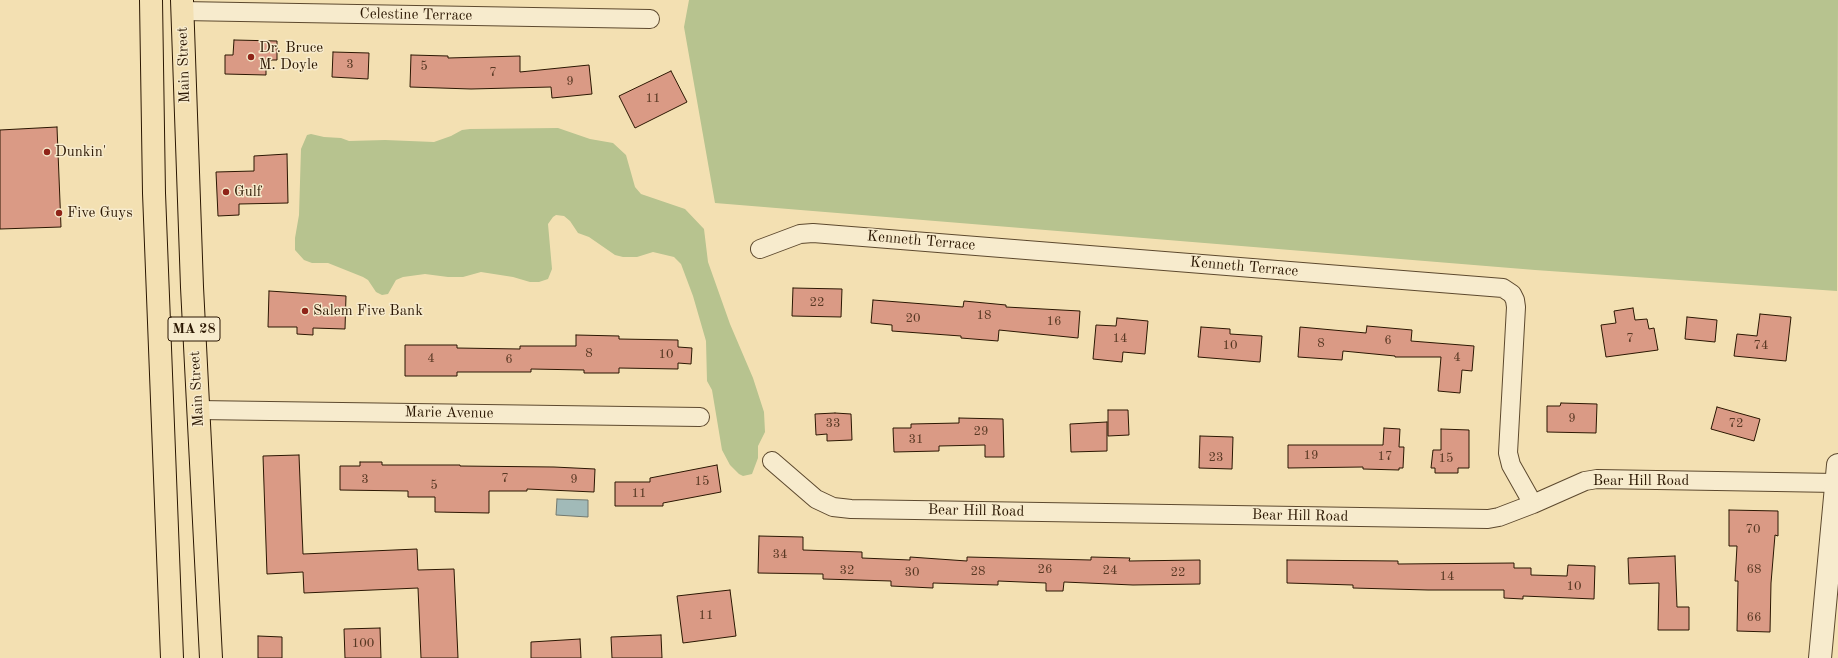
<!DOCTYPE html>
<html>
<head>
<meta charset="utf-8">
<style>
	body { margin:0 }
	canvas { display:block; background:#f3e0b2 }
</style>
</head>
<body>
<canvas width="1838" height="658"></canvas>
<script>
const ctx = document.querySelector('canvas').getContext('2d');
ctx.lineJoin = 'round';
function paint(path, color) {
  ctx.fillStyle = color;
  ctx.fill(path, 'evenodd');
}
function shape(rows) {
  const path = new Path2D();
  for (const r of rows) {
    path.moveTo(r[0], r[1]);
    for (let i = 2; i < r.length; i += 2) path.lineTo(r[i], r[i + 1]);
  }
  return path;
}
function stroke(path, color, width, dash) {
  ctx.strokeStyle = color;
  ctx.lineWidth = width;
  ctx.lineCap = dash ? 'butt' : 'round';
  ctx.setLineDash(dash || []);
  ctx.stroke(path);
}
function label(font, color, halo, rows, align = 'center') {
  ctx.font = font + ' "Old Standard TT",serif';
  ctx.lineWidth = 3;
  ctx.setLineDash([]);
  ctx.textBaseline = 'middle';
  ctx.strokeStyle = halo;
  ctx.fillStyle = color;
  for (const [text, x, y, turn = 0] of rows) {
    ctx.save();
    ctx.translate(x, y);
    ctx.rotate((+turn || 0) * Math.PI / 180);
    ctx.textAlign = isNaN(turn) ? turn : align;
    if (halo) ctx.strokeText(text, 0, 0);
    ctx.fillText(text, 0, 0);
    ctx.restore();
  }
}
paint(shape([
	[689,0,1838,0,1837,291,1535,270,715,203,684,27],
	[558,128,590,139,613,143,626,155,635,187,641,194,685,209,704,229,708,262,730,324,753,378,764,412,765,432,758,446,758,458,752,474,743,476,739,474,730,465,722,450,712,390,707,381,706,341,693,296,681,264,674,257,653,252,637,257,623,257,615,255,589,237,578,233,570,221,564,216,556,215,553,217,548,224,552,269,548,279,539,282,530,282,513,277,481,272,463,277,448,277,425,274,403,277,396,280,388,294,382,295,376,292,368,280,363,277,328,263,312,263,304,260,295,250,295,238,299,215,301,149,307,135,311,134,324,137,341,138,349,141,385,140,434,142,451,136,462,130,470,129]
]), '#b7c38f');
const water = shape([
	[557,499,588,500,588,517,556,515,557,499]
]);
paint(water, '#a1bab8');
stroke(water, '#72796f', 1);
const building = shape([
	[234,40,277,41,277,60,266,60,266,75,225,74,225,55,233,55,234,40],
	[333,52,369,53,368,79,332,77,333,52],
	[411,55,448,56,448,58,520,56,520,72,589,65,592,94,552,98,551,87,471,89,410,87,411,55],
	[671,71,687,102,635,128,619,96,671,71],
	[57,127,61,227,0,229,0,130,57,127],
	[287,154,288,203,239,204,239,215,218,216,216,172,254,171,254,156,287,154],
	[793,288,842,289,841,317,792,316,793,288],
	[269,291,346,296,345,329,313,328,313,335,297,334,297,327,268,327,269,291],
	[873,300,963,307,964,301,1006,305,1006,307,1080,311,1078,338,999,330,998,341,961,338,961,336,892,331,892,325,871,323,873,300],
	[1633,308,1635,320,1647,319,1649,329,1654,328,1658,350,1606,357,1601,325,1616,323,1614,311,1633,308],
	[1760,314,1791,317,1786,361,1734,356,1737,334,1757,336,1760,314],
	[1687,317,1717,320,1715,342,1685,339,1687,317],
	[1117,318,1148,321,1145,354,1123,352,1122,362,1093,359,1096,325,1116,326,1117,318],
	[1367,326,1412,330,1411,341,1474,346,1472,371,1462,370,1460,393,1438,391,1441,357,1395,357,1395,356,1343,351,1342,360,1298,357,1300,327,1366,333,1367,326],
	[1201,327,1230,329,1230,334,1262,336,1260,362,1198,357,1201,327],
	[576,335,619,336,619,339,678,340,678,347,692,348,691,364,678,363,678,369,619,368,619,373,584,373,584,370,531,369,531,372,457,372,457,376,405,376,405,345,457,345,457,348,520,349,520,346,576,346,576,335],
	[1561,403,1597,404,1596,433,1547,432,1547,406,1560,406,1561,403],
	[1717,407,1760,419,1754,441,1711,429,1717,407],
	[1108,410,1128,410,1129,435,1108,436,1108,410],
	[835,413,851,414,852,440,827,441,827,434,816,435,815,414,835,413],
	[959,418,1003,419,1004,457,985,457,985,445,939,446,939,451,894,452,893,428,911,428,911,424,959,423,959,418],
	[1107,422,1107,451,1071,452,1070,424,1107,422],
	[1384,428,1400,429,1399,447,1404,447,1403,468,1399,468,1399,470,1363,469,1363,467,1288,468,1288,445,1383,445,1384,428],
	[1441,429,1469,430,1469,468,1458,468,1458,473,1435,473,1435,468,1431,468,1433,450,1441,450,1441,429],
	[1200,436,1233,437,1232,469,1199,468,1200,436],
	[299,455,303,554,417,549,418,570,454,569,458,658,421,658,418,588,304,593,303,572,267,574,263,456,299,455],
	[360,462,382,462,382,465,460,465,460,466,554,467,595,469,594,492,527,489,527,491,489,491,489,513,435,512,435,497,408,497,408,491,340,490,340,466,360,466,360,462],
	[717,465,721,492,663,503,663,506,615,506,615,482,650,482,650,478,717,465],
	[1729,510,1778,511,1778,536,1775,535,1771,583,1770,632,1737,631,1738,581,1735,581,1737,546,1729,546,1729,510],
	[759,536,803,537,803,550,862,552,862,558,910,560,910,557,967,561,967,557,1091,560,1091,557,1130,558,1129,561,1200,560,1200,584,1133,585,1064,582,1063,591,1046,591,1046,583,998,581,998,585,933,583,933,588,891,586,891,581,823,579,823,574,758,573,759,536],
	[1675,556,1677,607,1689,607,1689,630,1658,630,1659,583,1629,584,1628,558,1675,556],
	[1287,560,1398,561,1398,564,1514,563,1514,568,1531,568,1531,575,1567,576,1568,565,1595,566,1594,599,1523,596,1523,599,1504,598,1504,590,1428,590,1353,588,1353,585,1287,583,1287,560],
	[730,590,736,636,683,643,677,596,730,590],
	[380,628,381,658,345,658,344,629,380,628],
	[661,635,662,658,612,658,611,637,661,635],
	[258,636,282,637,282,658,258,658,258,636],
	[580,639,581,658,531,658,531,642,580,639]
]);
paint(building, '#da9a85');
stroke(building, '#2b1702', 1);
const minor = shape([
	[182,11,650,19],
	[760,249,800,234,813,233,1503,288,1512,294,1515,300,1516,307,1508,453,1511,465,1533,504],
	[198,410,700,417],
	[772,461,816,499,833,507,851,509,1488,519,1499,517,1533,504,1585,481,1597,479,1836,483]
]);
const tertiary = shape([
	[1820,658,1838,465]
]);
const primary = shape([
	[151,0,154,193,172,658],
	[182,0,192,287,211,658]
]);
stroke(minor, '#5d492e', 20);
stroke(tertiary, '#5d492e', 24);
stroke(primary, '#2b1702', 24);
stroke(minor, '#f7ebcd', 18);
stroke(tertiary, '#f7ebcd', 22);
stroke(primary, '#f3e0b2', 22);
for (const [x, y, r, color] of [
	[251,57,4,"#8f2418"],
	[47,152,4,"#8f2418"],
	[226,192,4,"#8f2418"],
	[59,213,4,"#8f2418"],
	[305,311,4,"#8f2418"]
]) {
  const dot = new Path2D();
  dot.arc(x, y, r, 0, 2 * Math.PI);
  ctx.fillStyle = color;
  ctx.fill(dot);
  stroke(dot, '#f7ebcd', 1.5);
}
label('13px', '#573823', null, [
	["3",350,65],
	["5",424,67],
	["7",493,73],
	["9",570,82],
	["11",653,99],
	["22",817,303],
	["18",984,316],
	["20",913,319],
	["16",1054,322],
	["14",1120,339],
	["7",1630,339],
	["6",1388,341],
	["8",1321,344],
	["10",1230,346],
	["74",1761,346],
	["8",589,354],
	["10",666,355],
	["4",1457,358],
	["4",431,359],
	["6",509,360],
	["9",1572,419],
	["33",833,424],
	["72",1736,424],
	["29",981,432],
	["31",916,440],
	["19",1311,456],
	["17",1385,457],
	["23",1216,458],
	["15",1446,459],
	["7",505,479],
	["3",365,480],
	["9",574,480],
	["15",702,482],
	["5",434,486],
	["11",639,494],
	["70",1753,530],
	["34",780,555],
	["26",1045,570],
	["68",1754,570],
	["32",847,571],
	["24",1110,571],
	["28",978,572],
	["30",912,573],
	["22",1178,573],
	["14",1447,577],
	["10",1574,587],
	["11",706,616],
	["66",1754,618],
	["100",363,644]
]);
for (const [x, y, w] of [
	[194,329,52]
]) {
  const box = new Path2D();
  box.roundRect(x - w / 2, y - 12, w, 24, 3);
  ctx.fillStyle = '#f7ebcd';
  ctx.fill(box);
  stroke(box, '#2b1702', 1);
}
label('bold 14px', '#2b1702', null, [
	["MA 28",194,329]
]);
label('15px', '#2b1702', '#f7ebcd', [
	["Celestine Terrace",416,15,1],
	["Main Street",184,65,-92],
	["Kenneth Terrace",921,241,5],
	["Kenneth Terrace",1244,267,5],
	["Main Street",197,389,-93],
	["Marie Avenue",449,413,1],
	["Bear Hill Road",1641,481],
	["Bear Hill Road",976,511,1],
	["Bear Hill Road",1300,516,1]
]);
label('15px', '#2b1702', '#f7ebcd', [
	["Dr. Bruce",259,48],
	["M. Doyle",259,65],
	["Dunkin'",55,152],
	["Gulf",234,192],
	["Five Guys",67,213],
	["Salem Five Bank",313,311]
], 'left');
</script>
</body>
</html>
